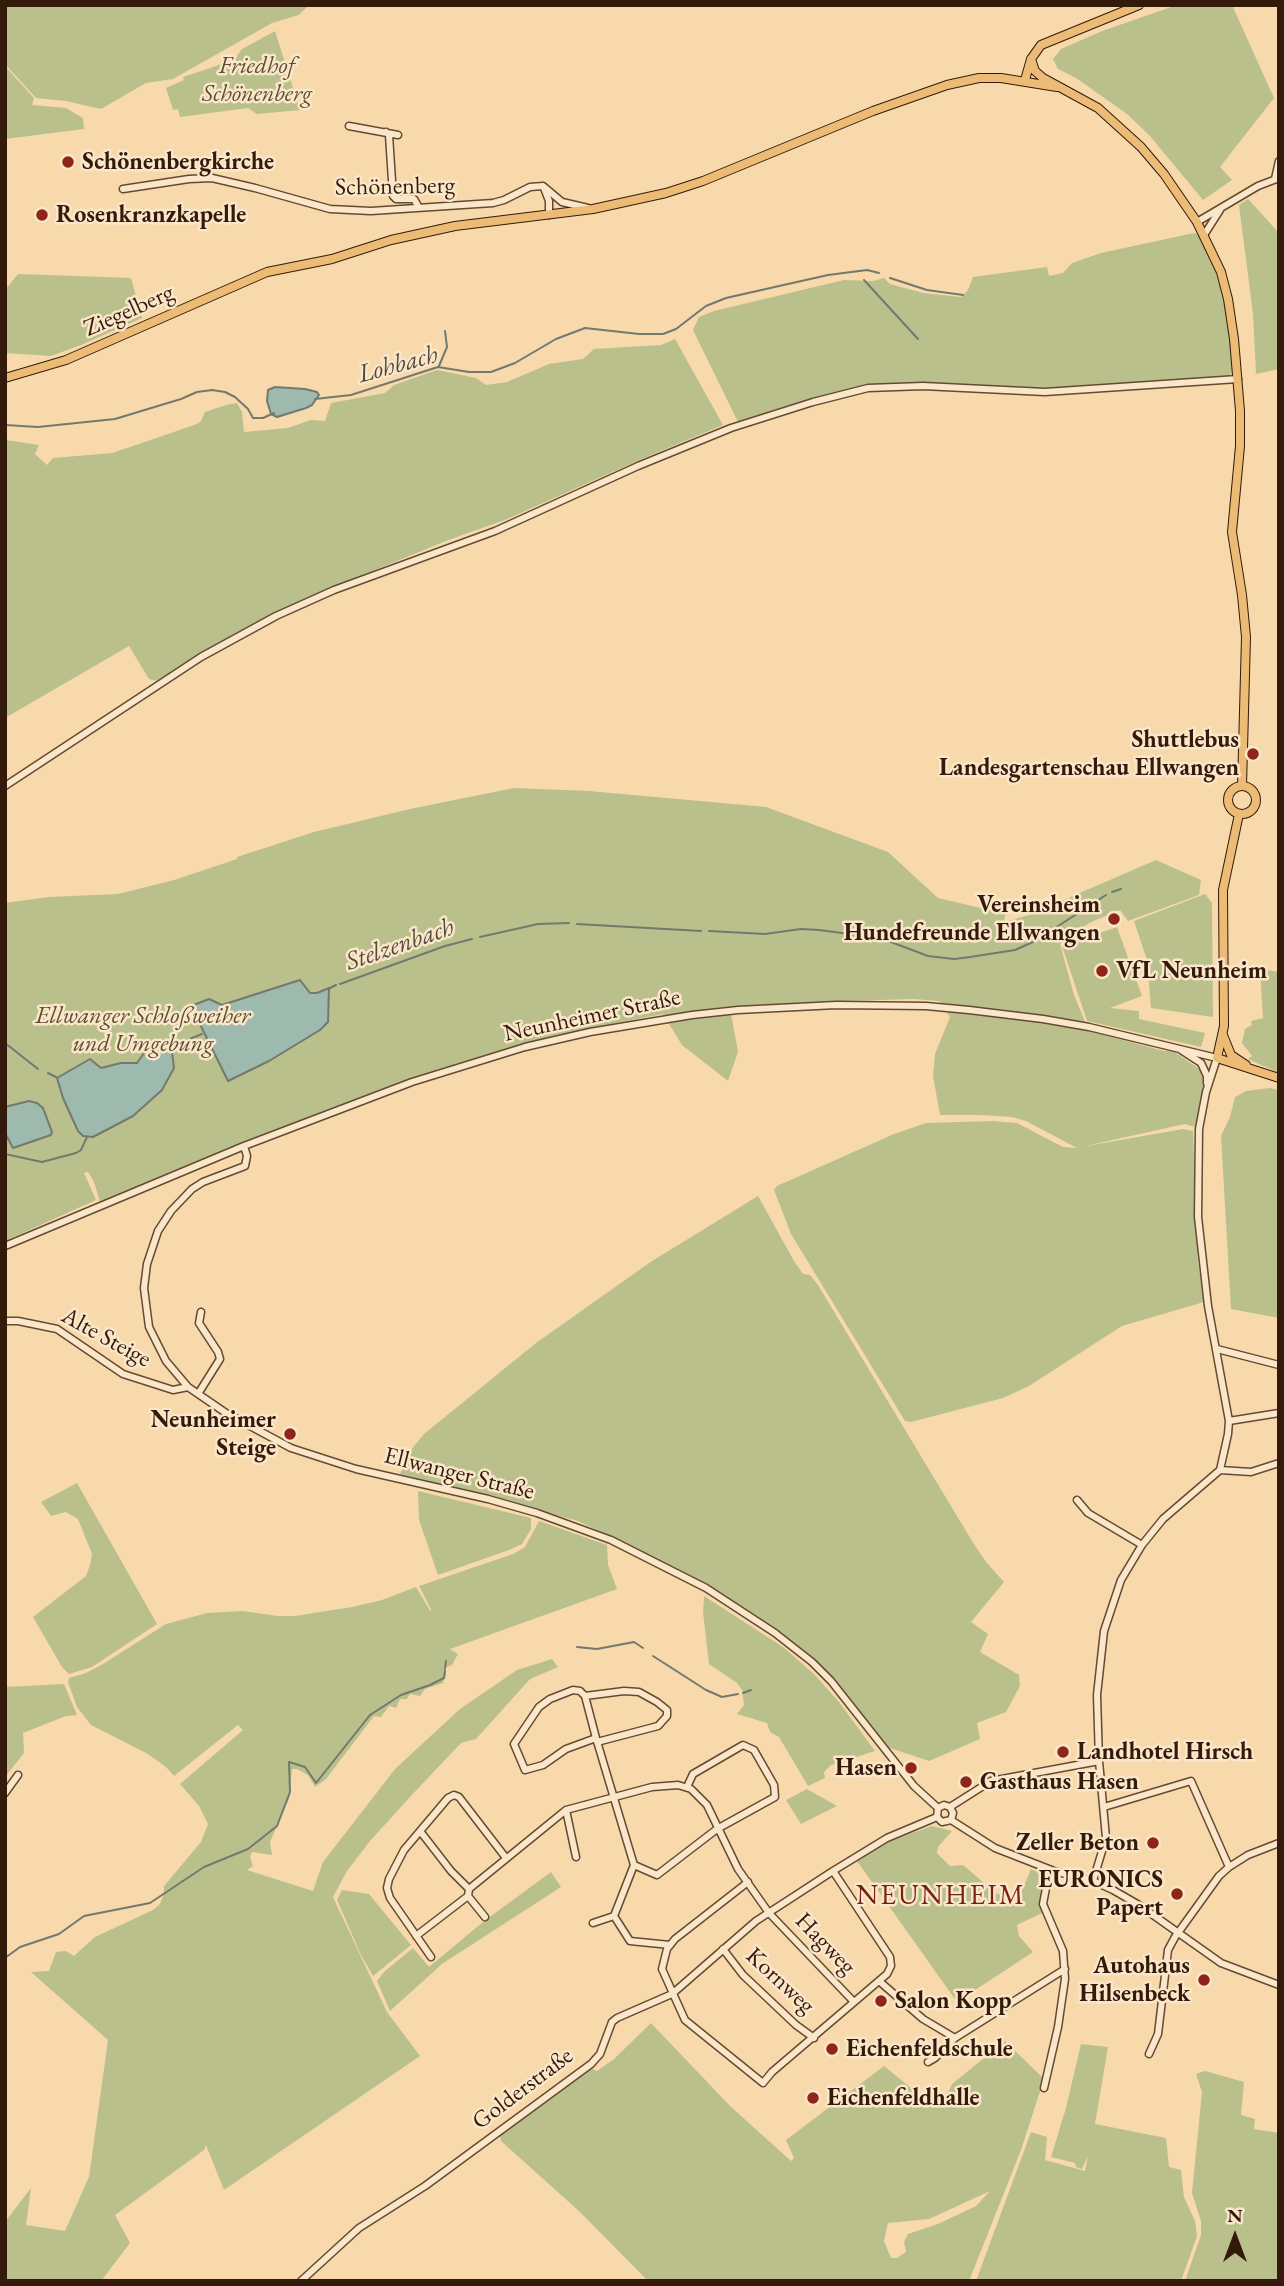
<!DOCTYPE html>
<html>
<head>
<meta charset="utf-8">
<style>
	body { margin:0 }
	#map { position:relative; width:1284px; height:2286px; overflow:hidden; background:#f7d9ac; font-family:"EB Garamond",serif }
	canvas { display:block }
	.frame { position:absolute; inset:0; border:7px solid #331a0b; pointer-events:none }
	.north { position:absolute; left:1200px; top:2202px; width:70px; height:70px; -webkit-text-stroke:5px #fae6c9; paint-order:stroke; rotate:0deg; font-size:19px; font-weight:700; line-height:28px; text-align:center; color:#331a0b }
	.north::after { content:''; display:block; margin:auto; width:24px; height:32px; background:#331a0b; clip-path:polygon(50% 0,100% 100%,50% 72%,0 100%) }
</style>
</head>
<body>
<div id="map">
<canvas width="1284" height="2286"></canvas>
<div class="frame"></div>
<div class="north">N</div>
</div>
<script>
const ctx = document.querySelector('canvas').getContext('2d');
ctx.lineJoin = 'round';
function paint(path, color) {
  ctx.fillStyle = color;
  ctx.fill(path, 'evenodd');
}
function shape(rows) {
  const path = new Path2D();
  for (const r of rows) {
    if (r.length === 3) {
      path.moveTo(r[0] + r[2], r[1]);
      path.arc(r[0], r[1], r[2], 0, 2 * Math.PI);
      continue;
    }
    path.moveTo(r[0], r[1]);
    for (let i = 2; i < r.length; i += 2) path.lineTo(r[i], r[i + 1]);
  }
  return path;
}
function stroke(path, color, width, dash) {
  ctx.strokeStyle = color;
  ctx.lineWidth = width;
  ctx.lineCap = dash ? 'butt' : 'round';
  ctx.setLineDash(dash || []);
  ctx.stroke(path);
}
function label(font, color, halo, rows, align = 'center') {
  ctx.font = font + ' "EB Garamond",serif';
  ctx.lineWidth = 5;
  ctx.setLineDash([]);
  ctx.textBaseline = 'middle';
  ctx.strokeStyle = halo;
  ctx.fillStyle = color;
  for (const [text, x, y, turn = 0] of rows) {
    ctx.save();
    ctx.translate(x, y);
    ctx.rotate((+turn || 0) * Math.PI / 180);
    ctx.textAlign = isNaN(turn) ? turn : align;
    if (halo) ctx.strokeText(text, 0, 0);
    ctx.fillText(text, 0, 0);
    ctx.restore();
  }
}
paint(shape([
	[5,5,309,5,299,15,272,23,173,79,146,83,101,109,66,101,36,98,5,64],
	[1177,5,1232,5,1274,98,1220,167,1232,180,1203,200,1150,136,1127,114,1076,78,1058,69,1053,59,1061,49,1102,31],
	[275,31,300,110,257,114,248,108,180,117,178,109,173,110,166,88,184,80,183,77,234,60,242,49],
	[5,66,34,98,32,105,66,108,83,118,84,129,5,139],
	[1248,199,1279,233,1279,369,1256,374,1253,314,1239,205],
	[1194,233,1199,234,1218,274,1225,301,1234,369,1230,375,1223,377,1041,389,889,384,850,389,738,422,693,330,699,317,714,311,844,280,873,281,884,278,890,284,923,293,961,297,968,290,973,277,1047,267,1049,276,1063,273,1072,263,1101,253],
	[18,274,131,278,142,318,81,345,51,356,5,353,5,290],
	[675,339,723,425,637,461,505,520,451,539,326,590,231,638,158,681,149,679,129,646,5,718,5,440,39,445,35,454,47,465,53,458,112,453,136,445,197,424,201,421,205,412,226,405,237,403,242,412,244,432,288,428,311,420,325,421,331,403,385,393,394,385,437,370,476,378,486,385,507,382,549,364,583,359,594,349,661,345],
	[514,788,589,791,766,807,888,852,938,898,1006,914,1004,919,1005,922,1029,915,1156,860,1201,880,1199,895,1128,921,1120,910,1089,923,1060,944,1074,995,1089,1031,1164,1051,1173,1051,1201,1070,1204,1083,1195,1127,1185,1124,1081,1147,1183,1129,1193,1131,1198,1262,1204,1302,1122,1326,1029,1386,1003,1398,911,1422,905,1421,791,1234,774,1190,777,1186,894,1134,926,1123,992,1121,1017,1123,1063,1147,1077,1148,1026,1121,1012,1117,980,1115,940,1115,933,1076,935,1054,950,1017,939,1001,914,999,811,1002,730,1008,738,1052,728,1081,682,1045,663,1014,581,1030,516,1046,412,1082,101,1205,94,1182,88,1172,84,1173,96,1200,5,1241,5,903,49,897,118,894,174,880,237,859,237,857,314,832,410,809],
	[1205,894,1212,903,1213,1017,1151,1008,1147,960,1134,921],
	[1117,927,1142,996,1110,1008,1139,1011,1139,1019,1205,1033,1201,1047,1087,1021,1062,946],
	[1260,969,1279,972,1279,1073,1248,1059,1252,1056,1242,1043,1245,1029,1252,1025,1251,1021,1263,1018],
	[1270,1088,1279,1090,1279,1318,1231,1309,1221,1136,1230,1117,1235,1097,1246,1091],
	[758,1196,794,1261,803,1274,810,1275,818,1285,972,1541,986,1562,1004,1582,971,1622,988,1634,980,1652,1019,1675,1020,1686,1006,1712,977,1723,980,1739,929,1761,887,1747,830,1675,760,1618,709,1588,628,1545,578,1521,400,1474,411,1450,424,1434,536,1343,652,1261],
	[77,1483,157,1624,92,1667,69,1674,62,1667,33,1617,86,1576,90,1565,92,1554,78,1519,66,1512,51,1516,41,1502],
	[418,1491,531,1518,531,1529,522,1544,509,1550,438,1575,419,1520],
	[539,1521,607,1545,608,1565,617,1589,450,1649,458,1654,452,1665,444,1668,444,1672,446,1673,443,1683,425,1689,420,1696,410,1694,407,1699,400,1699,396,1708,389,1706,381,1717,374,1716,326,1779,315,1787,308,1775,297,1769,292,1769,289,1799,270,1842,272,1855,252,1852,250,1857,253,1866,247,1870,313,1891,323,1862,395,1769,460,1709,517,1670,552,1659,558,1667,530,1679,476,1739,461,1743,409,1798,370,1841,347,1871,333,1897,387,2012,420,2056,224,2190,206,2145,204,2150,115,2215,130,2243,101,2281,5,2281,5,2222,31,2188,26,2225,65,2231,89,2177,108,2040,31,1972,49,1971,56,1952,66,1951,74,1956,95,1937,153,1910,160,1904,164,1894,164,1886,201,1842,208,1824,199,1806,180,1784,243,1730,238,1725,174,1776,166,1767,148,1754,91,1725,77,1707,68,1682,69,1678,86,1673,103,1664,166,1624,207,1613,242,1611,278,1616,295,1616,352,1607,382,1600,416,1587,431,1612,431,1609,419,1586,513,1554,525,1547],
	[704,1596,783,1647,814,1674,839,1702,875,1751,831,1765,824,1772,825,1778,808,1786,779,1737,770,1732,767,1723,737,1714,744,1705,742,1690,737,1683,709,1664,703,1612],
	[64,1684,77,1715,66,1716,23,1733,24,1753,5,1777,5,1687],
	[807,1789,837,1806,801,1824,786,1800],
	[932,1826,952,1831,938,1847,937,1853,950,1866,963,1865,996,1893,1004,1897,1016,1896,1022,1891,1031,1869,1042,1874,1044,1877,1041,1899,1042,1913,1017,1925,1019,1936,1033,1952,957,2002,857,1861,884,1843],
	[551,1872,561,1887,442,1964,390,2011,377,1981,385,1971,413,1948,429,1967,483,1922],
	[342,1890,369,1894,411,1945,373,1976,361,1955,337,1900],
	[651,2023,730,2106,791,2161,794,2158,786,2140,884,2066,933,2106,949,2091,952,2084,1005,2041,1044,2079,1021,2150,969,2281,648,2281,580,2212,501,2141,500,2136,502,2132,590,2068,597,2071,614,2059],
	[990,2191,976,2206,938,2224,908,2234,904,2242,906,2252,897,2258,891,2258,884,2241,888,2223,929,2219],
	[1081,2044,1108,2047,1095,2124,1166,2138,1169,2167,1181,2170,1184,2197,1195,2221,1197,2236,1181,2281,976,2281,1031,2132,1047,2137,1045,2160,1085,2171,1088,2156,1082,2169,1076,2167,1075,2163,1051,2157,1066,2108],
	[1205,2071,1244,2082,1241,2115,1255,2119,1254,2129,1279,2133,1279,2281,1185,2281,1201,2235,1201,2221,1192,2193,1202,2092,1196,2074]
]), '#bac08c');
const water = shape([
	[275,387,305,389,317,392,319,395,312,405,306,408,277,417,271,414,267,401,268,390,275,387],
	[300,980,310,993,317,993,329,988,328,1022,320,1030,269,1061,228,1081,191,1006,209,999,222,1005,300,980],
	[163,1040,172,1052,174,1068,162,1090,133,1116,93,1137,83,1136,78,1131,63,1098,57,1078,90,1059,101,1068,121,1063,137,1063,147,1049,163,1040],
	[29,1101,37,1103,43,1108,52,1132,51,1135,13,1148,5,1133,5,1107,29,1101]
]);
paint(water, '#9eb9ae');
stroke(water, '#73796d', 2);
stroke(shape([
	[890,278,927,290,963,295],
	[864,280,918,339],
	[439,366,447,347,445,331],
	[315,399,351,395,438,367,469,372,491,372,515,363,556,339,585,328,639,334,663,334,676,329,706,306,726,298,828,275,867,270,879,273],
	[5,425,38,427,115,419,181,399,197,392,212,390,225,392,235,397,248,409,253,418,263,418,274,413],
	[1112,892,1121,889],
	[577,924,701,931],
	[709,931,765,934,801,929,819,930,865,936,891,942,928,956,954,959,970,957,1015,950,1035,941,1106,895],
	[480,937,538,924,569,923],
	[340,984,445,946,472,939],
	[330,988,336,985],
	[5,1043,38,1069],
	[168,1048,202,1034],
	[48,1073,56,1077],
	[5,1154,42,1162,76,1153,81,1150,87,1137],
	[577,1647,597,1649,634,1642,643,1648],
	[653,1656,706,1690,722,1697,738,1694],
	[445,1669,446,1661],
	[743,1693,751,1690],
	[5,1958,20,1947,59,1934,84,1916,150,1903,204,1867,248,1849,277,1826,290,1792,289,1762,305,1767,316,1783,370,1715,401,1695,430,1685,444,1678,445,1671]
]), '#73796d', 2);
const minor = shape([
	[349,126,398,135],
	[386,132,389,135,393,196,396,199,414,199,418,206],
	[1275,179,1279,161],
	[544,188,549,201,549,215],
	[123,189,189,179,212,178,255,188,330,209,371,211,493,203,504,200,530,187,543,186,562,202,588,208],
	[1197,222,1258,186,1279,178],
	[1204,235,1220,210],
	[5,786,201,657,276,616,334,590,495,531,638,466,731,428,813,402,868,388,923,386,1045,392,1238,379],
	[1181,1050,1201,1063,1207,1076,1207,1083],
	[244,1146,247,1156,245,1166,203,1182,192,1189,171,1211,158,1231,147,1264,144,1288,149,1327,166,1361,188,1387,226,1413,291,1448,356,1469,488,1499,537,1513,611,1540,706,1588,775,1633,812,1662,831,1681,914,1786,938,1808],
	[5,1246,244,1146,412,1082,525,1047,590,1032,692,1015,738,1010,836,1005,926,1006,969,1010,1043,1019,1089,1027,1217,1058,1206,1092,1199,1129,1198,1217,1208,1306,1229,1421,1228,1434,1220,1470,1163,1519,1142,1545,1121,1580,1104,1631,1097,1695,1099,1761,1106,1838,1093,1881],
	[5,1321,18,1321,57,1329,123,1374,173,1390,188,1387],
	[1217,1349,1279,1365],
	[198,1394,220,1359,218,1352,199,1323,201,1312],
	[1229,1421,1279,1413],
	[1220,1470,1251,1472,1279,1463],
	[1077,1500,1088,1513,1142,1545],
	[585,1696,624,1691,639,1692,657,1702,667,1710,667,1716,658,1726,597,1742],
	[596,1738,585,1696,580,1691,573,1690,550,1699,539,1707,514,1744,525,1770,543,1765,566,1749,596,1738,634,1865,657,1875,717,1829,775,1797,774,1785,754,1750,743,1745,693,1774,687,1787],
	[5,1793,18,1775],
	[950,1807,991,1781,1099,1761],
	[1104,1807,1191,1781,1229,1867],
	[566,1810,576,1857],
	[951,1820,953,1813,950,1807,944,1805,938,1808,937,1817,942,1822,951,1820,995,1848,1054,1871,1093,1881,1113,1890,1139,1905,1221,1963,1279,1985],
	[420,1831,451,1871,469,1889],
	[634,1865,614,1916,630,1941,670,1945],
	[748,1882,675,1939,667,1949,662,1969,685,2020,763,2083,772,2072,887,1974,891,1966,890,1957,833,1871],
	[485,1917,468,1896,469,1889,566,1810,652,1787,678,1785,691,1789,707,1805,738,1869,769,1913,854,2002],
	[593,1923,614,1916],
	[416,1936,468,1896],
	[723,1949,743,1975,796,2025,814,2038],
	[431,1957,390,1898,387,1888,389,1879,404,1850,448,1798,454,1795,459,1797,506,1858],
	[879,1981,923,2019,955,2038,1065,1969],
	[1149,2054,1158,2034,1168,1950,1175,1937,1219,1876,1229,1867,1248,1855,1279,1843],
	[928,2062,935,2058,955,2038],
	[1044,2088,1058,2027,1065,1979,1063,1951,1043,1904,1046,1888,1054,1871],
	[301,2281,359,2228,425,2186,591,2064,600,2054,612,2022,617,2018,672,1994,756,1921,833,1871,887,1838,937,1817]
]);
const major = shape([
	[1031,59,1035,71,1043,78,1098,108,1141,147,1164,174,1197,222,1221,272,1228,299,1234,339,1240,411,1240,446,1232,532,1242,595,1246,637,1242,786],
	[1025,80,1031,59,1041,45,1139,5],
	[5,378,66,360,267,272,332,259,391,240,455,226,593,209,666,193,703,181,873,111,947,85,979,78,1001,78,1057,87],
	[1242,800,14],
	[1239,814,1223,890,1224,1026,1217,1058,1279,1078],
	[1223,1035,1231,1055,1246,1065]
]);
stroke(minor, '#644a33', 9);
stroke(major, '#331a0b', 10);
stroke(minor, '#fae6c9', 6);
stroke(major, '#ecbc76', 8);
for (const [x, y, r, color] of [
	[68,162,7,"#8f2418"],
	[42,215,7,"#8f2418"],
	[1253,754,7,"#8f2418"],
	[1114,919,7,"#8f2418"],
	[1102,971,7,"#8f2418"],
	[290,1434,7,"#8f2418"],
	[1063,1752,7,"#8f2418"],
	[911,1768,7,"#8f2418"],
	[966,1782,7,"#8f2418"],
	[1153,1843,7,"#8f2418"],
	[1177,1894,7,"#8f2418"],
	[1204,1980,7,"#8f2418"],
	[881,2001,7,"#8f2418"],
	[832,2049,7,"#8f2418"],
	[813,2098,7,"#8f2418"]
]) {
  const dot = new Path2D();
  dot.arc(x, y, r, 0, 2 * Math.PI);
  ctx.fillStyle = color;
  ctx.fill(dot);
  stroke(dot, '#fae6c9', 2.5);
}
label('italic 24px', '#5c4c32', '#fae6c9', [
	["Friedhof",257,66],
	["Schönenberg",257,94],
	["Ellwanger Schloßweiher",143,1016],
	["und Umgebung",143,1044]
]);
label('bold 24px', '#331a0b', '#fae6c9', [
	["Schönenbergkirche",82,162],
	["Rosenkranzkapelle",56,215],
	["Shuttlebus",1239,740,"right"],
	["Landesgartenschau Ellwangen",1239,768,"right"],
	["Vereinsheim",1100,905,"right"],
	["Hundefreunde Ellwangen",1100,933,"right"],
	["VfL Neunheim",1116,971],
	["Neunheimer",276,1420,"right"],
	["Steige",276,1448,"right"],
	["Landhotel Hirsch",1077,1752],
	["Hasen",897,1768,"right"],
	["Gasthaus Hasen",980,1782],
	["Zeller Beton",1139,1843,"right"],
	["EURONICS",1163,1880,"right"],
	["Papert",1163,1908,"right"],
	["Autohaus",1190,1966,"right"],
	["Hilsenbeck",1190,1994,"right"],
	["Salon Kopp",895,2001],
	["Eichenfeldschule",846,2049],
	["Eichenfeldhalle",827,2098]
], 'left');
label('24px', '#331a0b', '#fae6c9', [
	["Schönenberg",395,187,-1],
	["Ziegelberg",129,311,-24],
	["Neunheimer Straße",592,1016,-12],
	["Alte Steige",106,1338,29],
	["Ellwanger Straße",459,1474,14],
	["Hagweg",825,1944,46],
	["Kornweg",780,1981,43],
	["Golderstraße",523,2089,-37]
]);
label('italic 26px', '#534a3c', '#fae6c9', [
	["Lohbach",398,365,-15],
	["Stelzenbach",400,945,-19]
]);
ctx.letterSpacing = '2px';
label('28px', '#7a1f14', '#fae6c9', [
	["NEUNHEIM",941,1896]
]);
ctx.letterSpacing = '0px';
</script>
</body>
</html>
